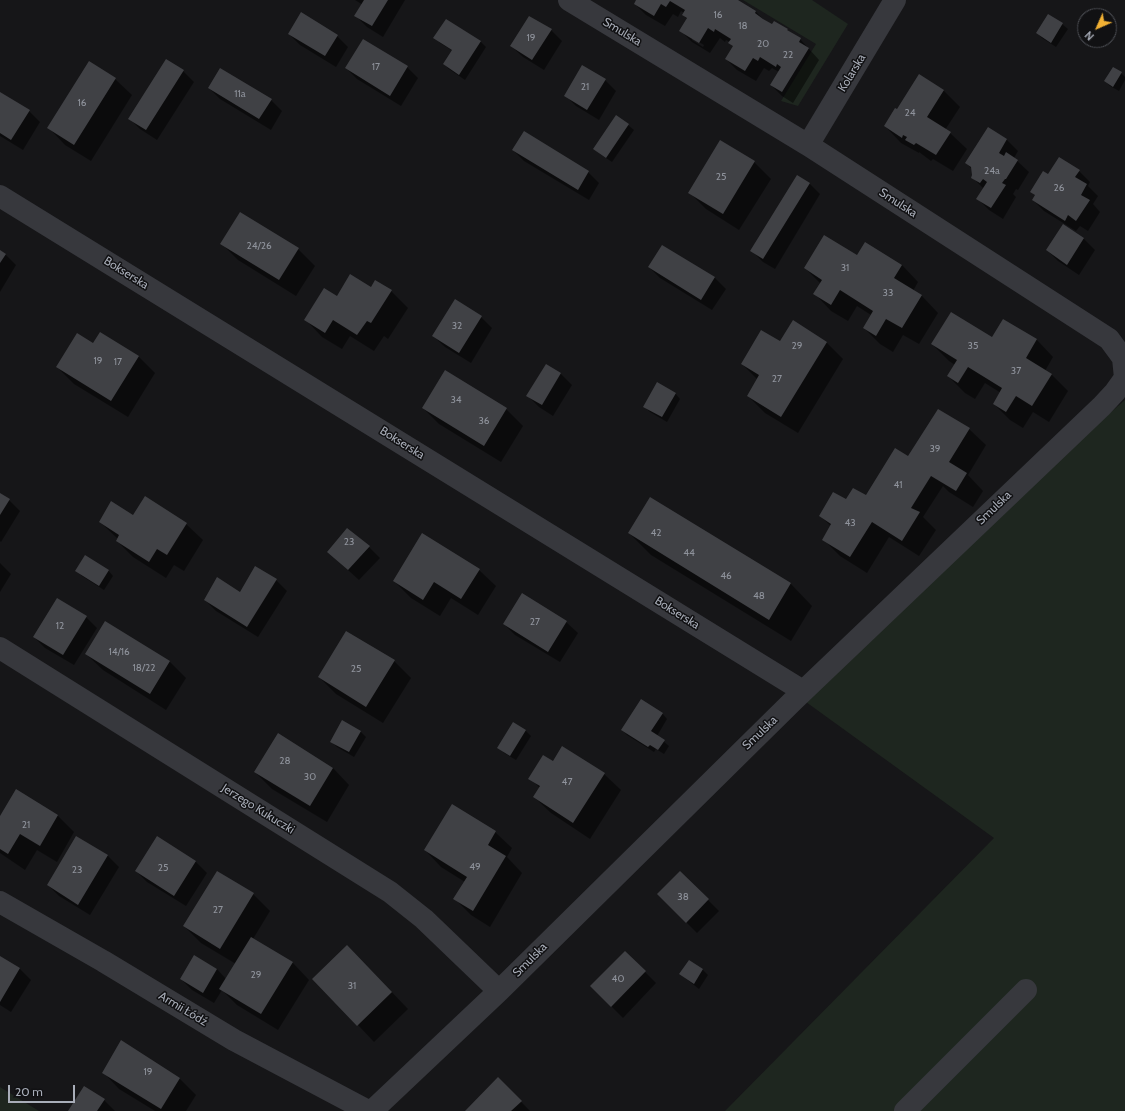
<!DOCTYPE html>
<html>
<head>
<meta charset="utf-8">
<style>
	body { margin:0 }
	#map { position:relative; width:1125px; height:1111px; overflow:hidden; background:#161618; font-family:Cabin,sans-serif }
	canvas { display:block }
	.north { position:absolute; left:1077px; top:8px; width:40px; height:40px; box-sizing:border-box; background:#111113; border:1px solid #4d4f55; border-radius:50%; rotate:225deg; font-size:11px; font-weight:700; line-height:16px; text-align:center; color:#a8adb8 }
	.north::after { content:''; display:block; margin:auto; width:14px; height:18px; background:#f2b134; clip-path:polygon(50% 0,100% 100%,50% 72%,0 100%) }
	.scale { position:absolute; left:8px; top:1085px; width:67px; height:18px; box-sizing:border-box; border:2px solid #a8adb8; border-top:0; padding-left:5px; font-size:12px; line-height:14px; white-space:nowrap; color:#a8adb8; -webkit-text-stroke:3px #111113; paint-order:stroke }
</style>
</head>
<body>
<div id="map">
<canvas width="1125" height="1111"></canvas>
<div class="north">N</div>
<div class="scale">20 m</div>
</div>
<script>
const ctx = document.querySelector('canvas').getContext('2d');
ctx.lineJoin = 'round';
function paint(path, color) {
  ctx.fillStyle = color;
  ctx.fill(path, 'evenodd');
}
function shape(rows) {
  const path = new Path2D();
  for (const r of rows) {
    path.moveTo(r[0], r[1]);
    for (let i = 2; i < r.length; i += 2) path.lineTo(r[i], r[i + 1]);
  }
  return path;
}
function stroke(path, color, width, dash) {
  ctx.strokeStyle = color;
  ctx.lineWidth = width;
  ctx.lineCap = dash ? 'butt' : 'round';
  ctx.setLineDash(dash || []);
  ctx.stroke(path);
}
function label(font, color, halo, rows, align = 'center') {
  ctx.font = font + ' Cabin,sans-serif';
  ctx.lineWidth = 3;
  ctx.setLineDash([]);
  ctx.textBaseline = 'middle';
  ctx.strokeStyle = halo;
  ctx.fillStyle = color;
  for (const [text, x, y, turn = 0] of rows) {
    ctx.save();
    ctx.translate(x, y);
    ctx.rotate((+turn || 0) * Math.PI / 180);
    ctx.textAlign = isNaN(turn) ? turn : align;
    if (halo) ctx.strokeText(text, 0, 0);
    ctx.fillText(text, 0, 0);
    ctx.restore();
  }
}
paint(shape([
	[743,0,812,0,848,24,798,106,781,101,816,44],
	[1125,400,1125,1111,725,1111,994,838,806,702,1046,468],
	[0,1087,39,1111,0,1111]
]), '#1e261f');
paint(shape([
	[355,0,405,0,383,37,367,27,356,16,363,5],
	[637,0,736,0,756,12,764,20,800,39,819,60,793,103,782,96,771,85,779,72,772,68,769,71,764,68,756,81,737,70,726,59,734,46,730,42,726,40,725,42,720,38,710,53,692,42,681,31,688,20,683,15,684,13,681,11,678,17,673,14,665,26,646,15,635,4],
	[692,38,704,45,703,47,692,40],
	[446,20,481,42,486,47,465,80,449,69,444,64,453,51,440,43,435,37],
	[1062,24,1068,29,1056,47,1042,38,1037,33],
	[551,30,562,41,544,70,523,57,511,46],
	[289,34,337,36,348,47,336,67,300,45],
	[407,67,418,78,401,106,357,79,346,68],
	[183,71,194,82,157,140,140,129,129,118],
	[1121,73,1125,77,1125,80,1119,91,1110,86,1105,81],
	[115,79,132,95,91,161,65,145,49,128],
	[605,80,616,91,599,120,576,106,565,95],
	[209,88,271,100,282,111,271,130,220,99],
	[943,90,960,107,945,130,950,133,967,149,953,171,933,159,931,161,919,152,919,153,901,143,885,126,898,111],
	[0,93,29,111,40,122,23,150,0,136],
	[628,125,634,130,612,162,600,154,595,149],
	[988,129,1007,140,1018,151,1014,158,1029,172,1018,190,1016,189,1013,194,1016,197,1003,219,989,210,978,199,984,189,972,177,972,169,966,163],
	[513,150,588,172,599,183,589,200,524,161],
	[754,162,771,179,739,230,706,209,690,193],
	[1079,171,1090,182,1088,186,1098,196,1093,204,1100,212,1088,231,1080,226,1076,231,1044,211,1033,200,1036,196,1032,192,1049,176],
	[809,183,820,194,775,269,763,262,752,251],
	[1063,225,1084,239,1095,250,1079,275,1058,261,1047,250],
	[222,244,298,249,315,266,296,296,238,260],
	[662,246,715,278,726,289,712,310,660,278,649,267],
	[0,251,5,254,16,265,0,292],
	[858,257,902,265,918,282,913,291,922,296,938,313,919,344,903,335,893,352,880,344,864,328,871,315,857,306,848,321,831,311,815,294,821,284,805,268],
	[371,289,391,291,408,308,388,339,384,336,374,351,350,336,342,349,322,337,306,320,337,297],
	[481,317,492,328,471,363,445,347,433,336],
	[1004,320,1037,340,1053,357,1045,371,1051,374,1068,391,1049,422,1033,412,1023,428,1010,420,994,404,1001,393,985,383,975,399,965,393,948,376,955,365,949,361,932,344,992,338],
	[793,322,827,343,843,359,798,433,765,413,748,396,758,380,742,364,780,343],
	[93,344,138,356,155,373,128,417,74,384,57,367],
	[546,365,561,374,572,385,553,416,539,407,528,396],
	[675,393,680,399,667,422,650,412,645,407],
	[423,408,506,409,523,426,501,462,439,424],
	[969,429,986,445,968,475,983,491,973,507,949,492,943,486,923,517,936,530,919,556,889,537,867,573,840,556,823,539,831,526,820,516,847,501,866,497,909,458],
	[0,494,9,500,20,511,1,542,0,541],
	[650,498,791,584,812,606,791,641,651,555,629,533],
	[134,516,186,524,203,540,184,571,174,565,166,578,133,557,117,541,118,539,100,522],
	[369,547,380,558,359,580,328,552],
	[0,563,11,574,0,592],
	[108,570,113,576,104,590,82,576,77,571],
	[479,570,496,586,478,615,451,598,440,616,411,598,394,581],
	[276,580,287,591,258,637,216,611,205,600,240,593],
	[86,617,97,628,74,665,45,648,34,637],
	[566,622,578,633,560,662,515,635,504,624],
	[86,654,169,661,186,678,166,710,103,670],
	[394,661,411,678,383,723,336,694,319,677],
	[662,713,667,719,657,736,669,746,664,754,656,749,654,752,627,735,622,730],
	[343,722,361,732,366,737,354,757,337,747,331,741],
	[525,730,531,736,516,760,504,753,499,747],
	[563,747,604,774,621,790,590,839,551,813,534,797,540,788,530,778,553,762],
	[333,768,349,785,327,822,272,789,255,772],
	[16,791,58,816,74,832,57,862,37,850,25,870,0,853,0,818],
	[495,832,512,848,507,857,522,873,490,927,471,915,455,899,465,882,441,867,425,850],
	[77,837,108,856,119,867,90,915,59,896,48,885],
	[157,838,196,862,207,873,186,906,147,882,136,871],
	[253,894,270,911,253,939,293,963,309,980,278,1030,237,1005,222,990,214,1003,192,990,181,979,195,956,217,969,226,979,236,964,201,943,184,926],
	[658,894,708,900,719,911,697,933],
	[625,952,656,983,623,1018,591,986],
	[0,957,20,969,31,980,11,1012,0,1005],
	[689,961,703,970,708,975,699,989,680,974],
	[364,963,408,1009,374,1042,358,1025],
	[121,1042,180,1079,196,1095,186,1111,155,1111,119,1089,103,1072],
	[498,1078,530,1111,466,1111],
	[104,1100,115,1111,69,1111]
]), '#0007');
paint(shape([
	[364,0,388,0,372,26,354,16],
	[636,0,738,0,756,11,755,13,763,19,772,24,774,21,788,29,787,30,801,38,799,42,809,48,782,92,770,85,781,67,777,64,776,67,760,57,758,61,753,58,745,71,725,59,733,46,728,43,731,39,715,29,714,32,708,28,699,43,679,31,687,18,682,15,685,10,670,1,666,7,661,4,654,16,634,4],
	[301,12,338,35,325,56,288,34],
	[1048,14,1063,23,1051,43,1036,33],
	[529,16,552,29,532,60,510,46],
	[446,19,481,41,459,75,443,64,452,50,433,38],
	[363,39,408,66,390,96,345,68],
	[166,59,184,70,146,130,128,119],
	[89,61,116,78,74,145,47,128],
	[582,65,606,79,587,110,564,96],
	[1113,67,1122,72,1113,87,1104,81],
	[220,68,272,99,259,119,208,88],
	[919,74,944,90,927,117,951,132,936,155,916,143,914,145,905,140,907,137,903,135,902,138,884,126,895,108,897,109],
	[0,92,30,110,11,140,0,133],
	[616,115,629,124,606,158,593,149],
	[988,127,1007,139,999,153,1004,156,1006,152,1018,160,1006,179,1005,179,1002,183,1006,185,991,208,976,199,987,182,983,179,980,183,971,178,972,175,971,167,965,163],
	[524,131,589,171,578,190,512,150],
	[720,140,755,161,723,214,688,193],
	[1059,157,1080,170,1075,177,1087,184,1081,195,1090,200,1076,221,1068,215,1065,221,1032,200,1035,195,1030,192,1043,171,1048,174],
	[797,175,810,183,763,259,750,251],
	[240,212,299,248,279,280,220,244],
	[1063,224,1084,238,1067,265,1046,250],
	[824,235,857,255,865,242,902,265,894,278,922,295,902,328,886,319,876,336,863,328,873,311,840,290,831,305,813,294,822,280,804,268],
	[662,245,715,277,701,300,648,267],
	[0,250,6,254,0,263],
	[350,274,371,287,375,280,392,290,371,323,367,321,357,335,333,320,325,333,304,320,324,288,337,296],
	[455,299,482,316,459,353,432,336],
	[951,312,992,337,1003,319,1037,339,1026,358,1052,374,1032,406,1016,396,1006,412,993,404,1002,388,968,367,958,383,947,376,957,360,931,344],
	[793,320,827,342,781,417,747,396,759,375,741,364,761,330,780,341],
	[100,332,139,356,111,401,56,367,77,333,93,343],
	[546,364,561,373,542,405,526,396],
	[445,370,507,408,484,446,422,408],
	[657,382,676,393,662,417,643,407],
	[938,409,970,428,949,462,967,473,956,491,931,476,911,508,920,512,902,541,872,522,850,557,822,540,831,524,819,516,833,492,846,499,853,488,866,495,895,448,908,456],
	[0,493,10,499,0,515],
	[145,496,187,523,167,555,157,549,149,562,116,541,119,535,99,522,111,501,133,515],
	[650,497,791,583,769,620,628,533],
	[347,528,370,546,348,570,327,552],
	[422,533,480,569,461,599,434,582,423,600,393,581],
	[85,555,109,570,99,586,75,571],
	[255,566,277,579,247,627,204,600,217,577,240,592],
	[522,593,567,621,548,652,503,624],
	[57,598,87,616,63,655,33,637],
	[105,621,170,661,150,694,85,654],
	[346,631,395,660,366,707,318,677],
	[641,699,663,713,651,731,665,740,658,750,650,745,648,747,621,730],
	[342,720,361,731,349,752,330,742],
	[513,722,526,730,510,756,497,748],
	[278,733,333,768,310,806,254,772],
	[562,746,605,773,573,823,533,797,540,786,528,779,543,755,553,761],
	[16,789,58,815,40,846,20,834,8,854,0,849,0,816],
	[452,804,496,831,488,845,506,856,473,911,453,899,467,877,424,850],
	[76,836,108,855,78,905,47,885],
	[157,836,196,861,174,896,135,871],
	[217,871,254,893,220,949,183,926],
	[680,871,709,899,686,923,657,894],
	[251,937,293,962,261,1014,219,989],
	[347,945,392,992,357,1026,312,979],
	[625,951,646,971,611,1007,590,986],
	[194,955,217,969,203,993,180,979],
	[0,956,20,968,0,1002],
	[689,960,703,969,694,984,679,974],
	[121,1040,180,1078,161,1109,102,1073],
	[498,1077,522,1101,511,1111,465,1111],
	[84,1086,105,1099,97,1111,68,1111]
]), '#404145');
stroke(shape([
	[808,145,895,0],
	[0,196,803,691],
	[0,648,390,892,424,919,499,991],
	[0,902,103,961,234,1040,368,1111],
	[372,1111,499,991,794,700,1102,406,1115,392,1125,378,1123,358,1109,339,808,145,569,0],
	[905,1111,1026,990]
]), '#37383d', 22);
label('10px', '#8e929b', null, [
	["16",718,15],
	["18",743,26],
	["19",531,38],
	["20",763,44],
	["22",788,55],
	["17",376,67],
	["21",585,87],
	["11a",240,94],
	["16",82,103],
	["24",910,113],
	["24a",992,171],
	["25",721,177],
	["26",1059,188],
	["24/26",259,246],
	["31",845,268],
	["33",888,293],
	["32",457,326],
	["29",797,346],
	["35",973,346],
	["19",98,361],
	["17",118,362],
	["37",1016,371],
	["27",777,379],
	["34",456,400],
	["36",484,421],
	["39",935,449],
	["41",898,485],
	["43",850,523],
	["42",656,533],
	["23",349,542],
	["44",689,553],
	["46",726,576],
	["48",759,596],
	["27",535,622],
	["12",60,626],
	["14/16",119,652],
	["18/22",144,668],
	["25",356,669],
	["28",285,761],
	["30",310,777],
	["47",567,782],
	["21",26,825],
	["49",475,867],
	["25",163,868],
	["23",77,870],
	["38",683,897],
	["27",218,910],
	["29",256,975],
	["40",618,979],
	["31",352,986],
	["19",148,1072]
]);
label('12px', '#a8adb8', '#111113', [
	["Smulska",622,32,31],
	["Kolarska",852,73,-59],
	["Smulska",898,203,33],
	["Bokserska",126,273,32],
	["Bokserska",402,443,32],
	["Smulska",994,508,-44],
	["Bokserska",677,613,32],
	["Smulska",760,733,-44],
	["Jerzego Kukuczki",258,809,32],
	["Smulska",530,960,-45],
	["Armii Łódź",183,1009,31]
]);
</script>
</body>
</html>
